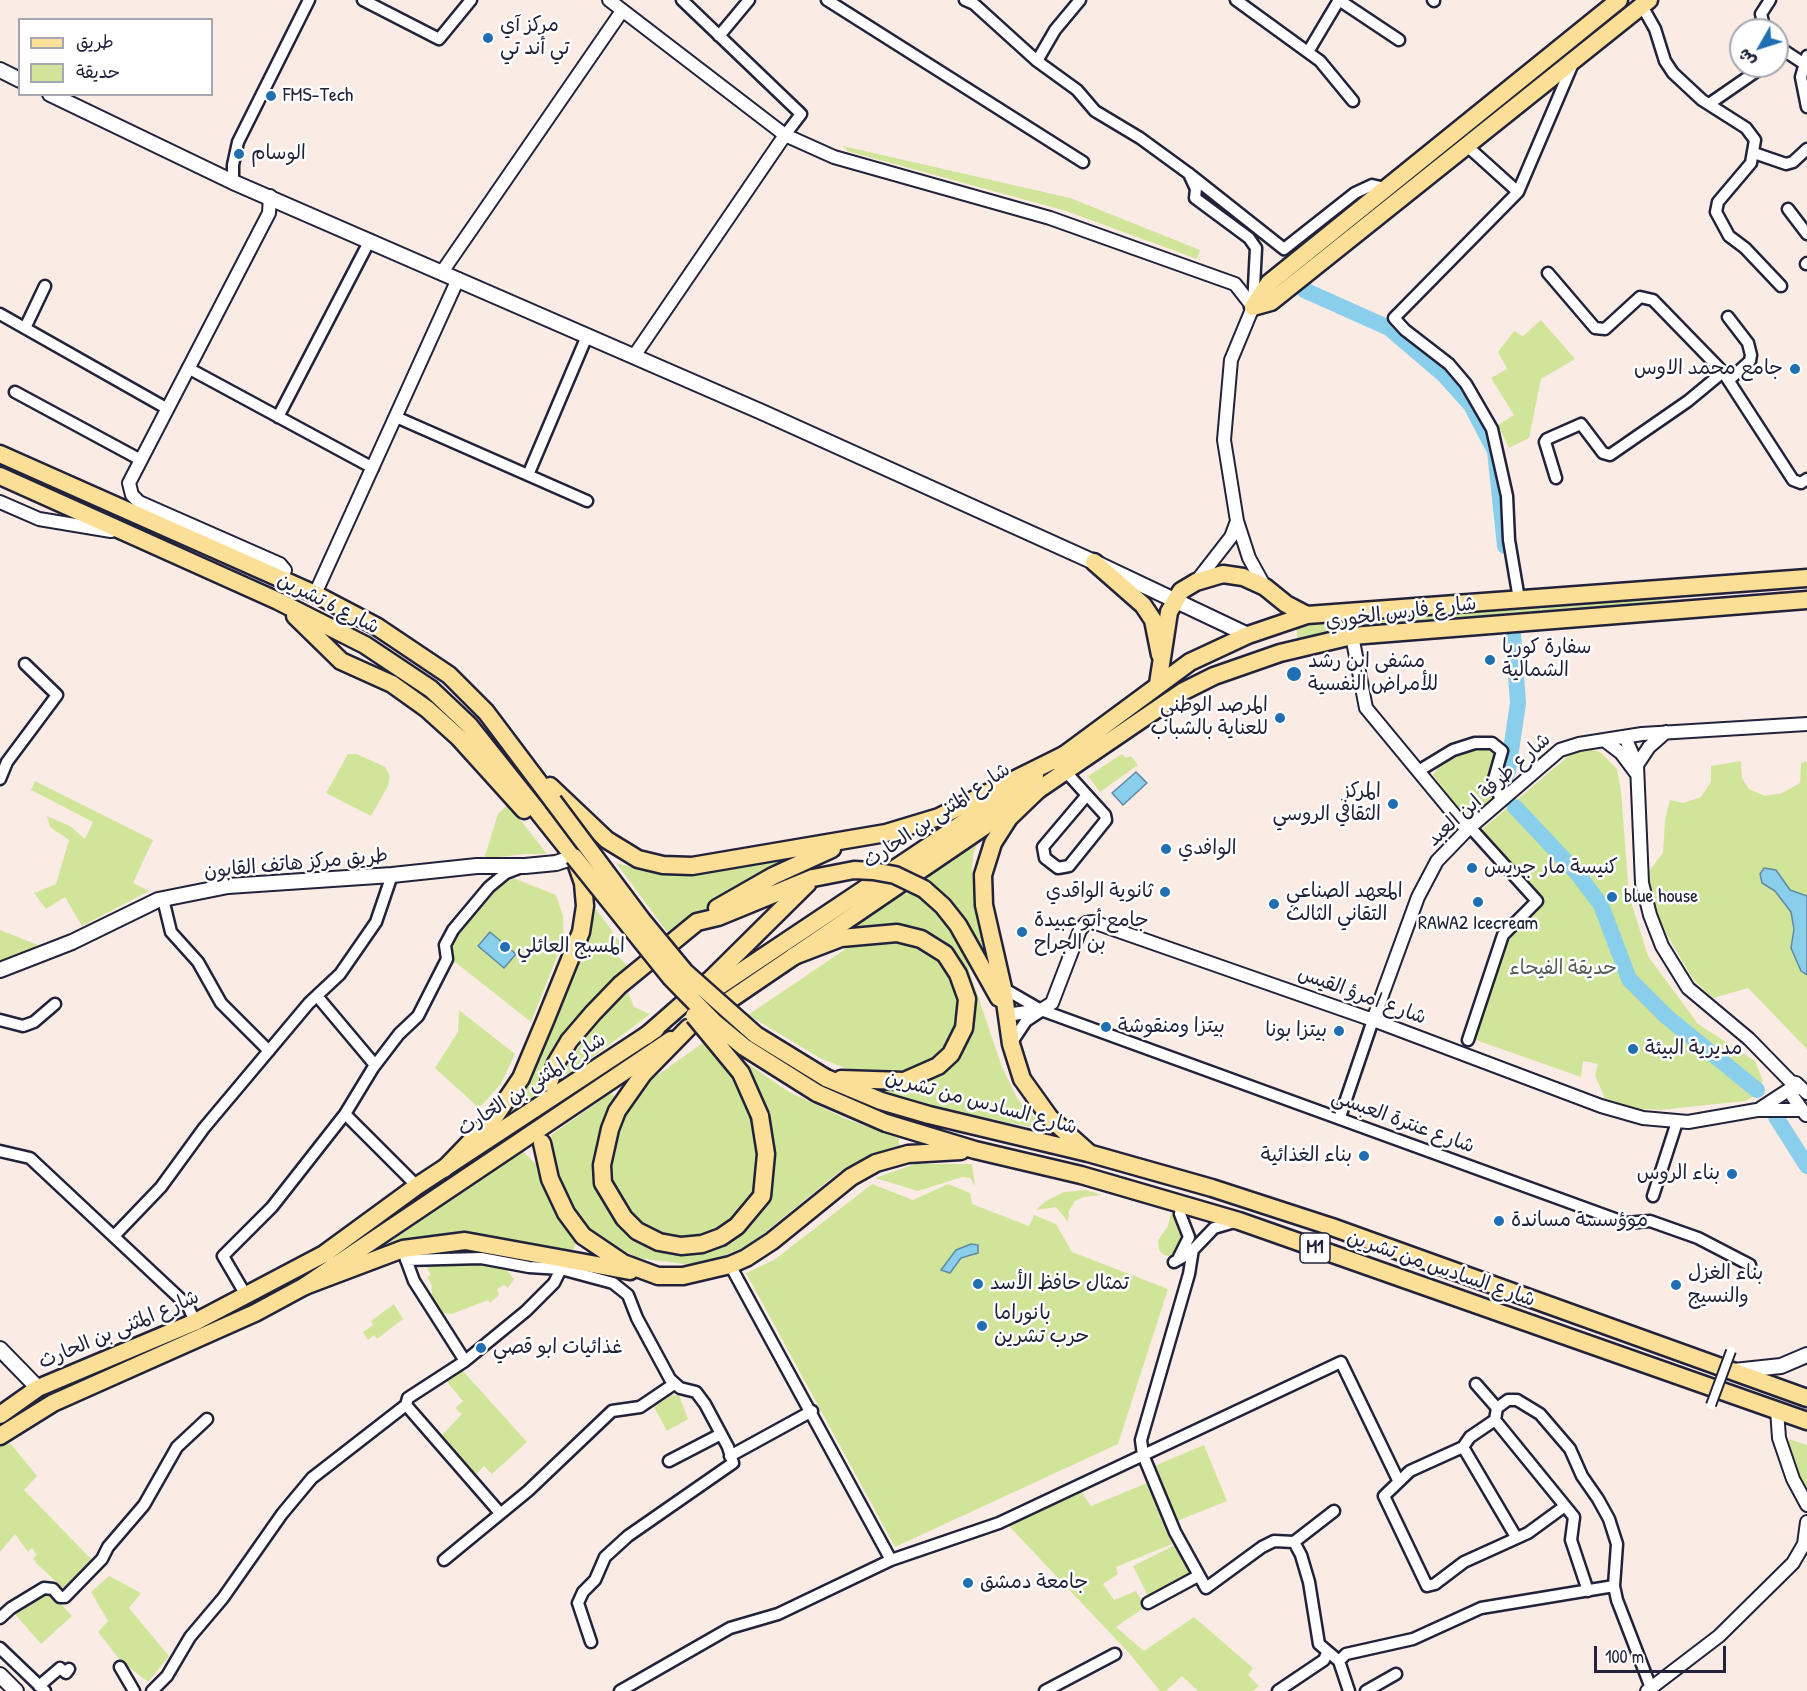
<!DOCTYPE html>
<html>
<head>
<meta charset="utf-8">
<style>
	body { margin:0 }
	#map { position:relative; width:1807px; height:1691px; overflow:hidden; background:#fbebe5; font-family:"Patrick Hand","Playpen Sans Arabic",sans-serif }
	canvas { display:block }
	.legend { position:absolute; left:18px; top:18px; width:195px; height:78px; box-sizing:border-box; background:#fff; border:2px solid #a7a7b1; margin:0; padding:8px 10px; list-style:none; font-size:18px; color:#22223b }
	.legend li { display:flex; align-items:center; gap:12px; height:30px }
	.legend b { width:30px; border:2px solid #a7a7b1 }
	.north { position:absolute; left:1729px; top:18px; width:60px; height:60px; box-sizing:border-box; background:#fff; border:2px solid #a7a7b1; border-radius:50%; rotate:231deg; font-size:16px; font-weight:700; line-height:24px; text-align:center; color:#22223b }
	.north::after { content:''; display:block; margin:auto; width:21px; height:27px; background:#1f6fb2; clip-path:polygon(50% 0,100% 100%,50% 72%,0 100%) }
	.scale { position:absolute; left:1594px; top:1646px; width:132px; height:27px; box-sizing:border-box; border:3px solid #22223b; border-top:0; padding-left:8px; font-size:18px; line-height:21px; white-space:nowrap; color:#22223b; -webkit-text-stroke:4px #fff; paint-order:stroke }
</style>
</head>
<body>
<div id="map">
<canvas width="1807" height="1691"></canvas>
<ul class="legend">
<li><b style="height:8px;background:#fbdf96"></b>طريق</li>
<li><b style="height:16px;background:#d1e59a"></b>حديقة</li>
</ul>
<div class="north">ش</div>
<div class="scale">100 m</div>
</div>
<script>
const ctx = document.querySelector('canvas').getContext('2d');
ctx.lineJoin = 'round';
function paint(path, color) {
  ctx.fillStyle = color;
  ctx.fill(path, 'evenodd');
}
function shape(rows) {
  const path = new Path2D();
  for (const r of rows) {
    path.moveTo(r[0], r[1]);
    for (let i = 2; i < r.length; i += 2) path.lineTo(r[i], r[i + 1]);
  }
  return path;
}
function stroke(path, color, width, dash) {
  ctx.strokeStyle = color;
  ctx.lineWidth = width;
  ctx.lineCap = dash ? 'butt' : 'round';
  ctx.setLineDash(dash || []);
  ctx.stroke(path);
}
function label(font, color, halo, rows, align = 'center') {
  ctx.font = font + ' "Patrick Hand","Playpen Sans Arabic",sans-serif';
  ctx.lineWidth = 5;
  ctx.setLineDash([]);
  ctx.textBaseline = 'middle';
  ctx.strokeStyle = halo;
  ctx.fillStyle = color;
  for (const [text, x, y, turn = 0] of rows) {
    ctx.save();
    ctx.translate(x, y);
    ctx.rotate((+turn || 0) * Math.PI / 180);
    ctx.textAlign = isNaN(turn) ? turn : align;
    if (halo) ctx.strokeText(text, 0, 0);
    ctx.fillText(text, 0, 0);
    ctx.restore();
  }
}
paint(shape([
	[843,146,1070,198,1200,250,1197,259,1066,211,847,151],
	[1541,320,1575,359,1541,379,1529,438,1509,448,1498,425,1514,415,1491,378,1507,369,1498,352,1514,331,1523,336],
	[1662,597,1662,606,1542,614,1542,605],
	[1540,606,1540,615,1298,642,1296,624],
	[1483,745,1498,750,1497,794,1468,821,1433,775,1447,755],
	[1585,748,1600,752,1617,769,1621,791,1629,895,1648,956,1698,1024,1755,1061,1763,1081,1760,1086,1668,1011,1639,980,1630,989,1670,1027,1748,1087,1755,1096,1745,1101,1660,1110,1630,1108,1606,1101,1595,1075,1598,1064,1583,1061,1581,1077,1473,1039,1511,934,1544,901,1480,831,1572,753],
	[348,754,357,754,385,767,390,776,388,786,371,816,326,793],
	[1122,754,1126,758,1131,756,1138,765,1100,792,1088,776],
	[1741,761,1742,778,1749,789,1765,796,1782,793,1800,783,1801,763,1807,761,1807,1049,1748,988,1713,998,1693,979,1667,935,1653,905,1646,875,1663,853,1665,820,1670,800,1683,803,1701,797,1711,782,1711,766],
	[35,781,153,840,133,883,149,891,82,926,65,897,46,909,34,893,56,884,69,840,50,827,47,816,70,826,85,839,93,822,31,790],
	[508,804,547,854,525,854,484,859,498,814],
	[973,839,977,845,973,854,972,876,987,978,927,883,931,870],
	[791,856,668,933,616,863,656,874,716,872],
	[513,878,556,895,563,916,564,939,531,1022,446,955,452,939,490,894],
	[912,892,930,904,950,926,963,952,1002,1067,1017,1098,1036,1119,1035,1128,943,1109,885,1092,886,1085,909,1087,934,1078,955,1060,974,1013,933,938,907,927,878,925,857,929,855,924,888,900],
	[596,909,621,943,613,950,627,966,572,1023,549,1058,538,1095,512,1113,511,1107,557,1012],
	[0,930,43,947,0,962],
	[878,940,895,941,917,946,938,960,950,978,958,1002,956,1026,946,1047,920,1067,885,1074,850,1070,820,1058,748,1015,850,946],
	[628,992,634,1007,650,1014,569,1075,563,1071,594,1024],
	[459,1010,515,1054,501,1084,479,1108,435,1068,458,1032],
	[704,1042,737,1080,754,1119,759,1154,755,1189,732,1221,707,1236,676,1239,650,1231,628,1212,614,1186,612,1158,620,1127,634,1100,648,1082],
	[744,1061,789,1092,849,1120,898,1138,900,1147,876,1153,839,1172,751,1244,722,1257,692,1265,638,1258,593,1235,564,1194,551,1135,611,1093,618,1099,604,1120,595,1151,596,1188,618,1227,655,1247,684,1251,761,1210,772,1180,772,1146,763,1105],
	[521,1150,536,1164,544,1189,558,1216,577,1239,572,1254,470,1233,427,1236,383,1247],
	[915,1164,972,1164,975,1186,970,1178,962,1177,918,1191,875,1178],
	[872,1184,913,1200,948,1184,970,1193,972,1204,1029,1226,1034,1215,1056,1224,1072,1252,1168,1289,1118,1444,895,1547,746,1273,774,1260],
	[1086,1190,1102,1195,1084,1197,1075,1201,1069,1211,1068,1222,1056,1207,1036,1210,1046,1201,1064,1192],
	[1171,1213,1184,1225,1187,1236,1174,1257,1164,1255,1159,1250,1158,1240,1168,1226],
	[444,1262,503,1265,514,1279,508,1288,504,1285,497,1289,499,1295,490,1303,488,1300,452,1314,442,1313,431,1298,432,1286,427,1277,431,1275,426,1266],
	[394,1304,403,1319,377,1339,374,1335,368,1340,363,1332,373,1325,371,1321],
	[462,1370,527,1442,492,1474,484,1466,474,1476,439,1438,462,1414,455,1408,463,1401,447,1382],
	[672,1395,679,1395,688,1419,667,1431,654,1407],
	[6,1438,37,1476,24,1490,93,1561,88,1570,65,1590,36,1563,33,1558,37,1555,32,1548,28,1552,15,1534,0,1552,0,1442],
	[1789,1439,1807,1445,1807,1489,1788,1452],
	[1204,1445,1227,1501,1177,1521,1154,1466],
	[1147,1483,1172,1544,1116,1567,1118,1574,1103,1584,1114,1600,1136,1591,1145,1607,1116,1627,1144,1651,1194,1617,1253,1668,1248,1675,1259,1686,1253,1691,1198,1691,1182,1676,1166,1691,1160,1691,1129,1653,1008,1525,1080,1490,1091,1506],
	[1177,1544,1194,1575,1149,1598,1133,1566],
	[109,1576,141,1593,129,1608,169,1656,148,1682,121,1661,98,1632,108,1621,91,1592],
	[44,1591,53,1595,72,1616,41,1644,14,1613]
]), '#d1e59a');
const water = shape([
	[1136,772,1147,783,1123,805,1112,793,1136,772],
	[1764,868,1776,870,1790,890,1807,896,1807,975,1801,971,1791,948,1794,929,1791,912,1775,891,1762,883,1760,874,1764,868],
	[490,932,516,954,504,968,478,946,490,932],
	[971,1244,978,1245,978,1253,961,1258,950,1273,941,1270,956,1250,971,1244]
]);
paint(water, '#89ceea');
stroke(water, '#6089a4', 1.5);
stroke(shape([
	[0,1656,36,1691]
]), '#6089a4', 3);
stroke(shape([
	[1304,290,1389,328,1444,375,1471,405,1495,451,1505,546],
	[1503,783,1508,771,1518,703,1513,634],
	[1515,807,1577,873,1601,905,1629,979,1667,1017,1757,1090],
	[1776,1117,1807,1166]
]), '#89ceea', 16);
const minor = shape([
	[363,0,439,39,471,0],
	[682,0,801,114,785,135],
	[827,0,1083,162],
	[965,0,974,4,1037,61,1077,90,1095,111,1140,138,1188,173,1284,249,1355,193,1372,185,1389,189],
	[1236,0,1320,61,1353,101],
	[1339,0,1399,40],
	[1433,0,1434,1],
	[1642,6,1655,29,1665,61,1673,73,1702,100,1746,128,1755,140,1751,163,1718,202,1716,212,1729,236,1745,248,1781,286],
	[1765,30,1761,14,1770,0],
	[719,36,749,0],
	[1777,46,1803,63],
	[1308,52,1339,0],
	[1807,56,1801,77,1807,107],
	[1037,61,1055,30,1080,0],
	[1709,104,1764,66],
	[1467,146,1518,192],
	[1754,153,1786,164,1793,162,1807,149],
	[1190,176,1196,189,1195,198,1249,238,1256,248,1253,306],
	[233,182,233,165,238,142,309,0],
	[1788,209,1807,234],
	[1806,264,1807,263],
	[1548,273,1595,328,1605,329,1640,297,1653,300,1723,372,1793,480,1801,483,1807,479],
	[0,314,166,408],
	[1728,317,1748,343,1751,355,1750,361,1729,380],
	[25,328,45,286],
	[188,368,373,468],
	[15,392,139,459],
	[278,417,370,240],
	[396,417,587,501],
	[528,475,587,336],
	[1556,478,1545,442,1547,439,1581,424,1603,453,1610,455,1688,401,1723,372],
	[1519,599,1509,540,1507,496,1492,429,1466,384,1449,364,1405,330,1394,318,1518,192,1574,61],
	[1420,770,1453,750,1475,743,1492,743,1502,751,1494,779,1501,801],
	[1066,772,1105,815,1106,820,1069,866,1058,868,1045,858,1043,847,1087,795],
	[0,779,7,762,57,695,25,664],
	[163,899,171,932,198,962,221,1003,269,1051],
	[1003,988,1041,1010,1626,1223,1650,1221,1698,1238,1750,1265],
	[317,996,375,1065],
	[0,1020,23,1026,34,1022,55,1004],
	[1468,1040,1503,935,1537,901,1470,827],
	[1012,1042,1026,1021,1041,1011],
	[1340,1117,1373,1020],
	[0,1151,30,1158,188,1306,195,1322],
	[417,1186,345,1114,373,1068,399,1034,418,1016,447,959,445,945,453,930,489,887,506,873,519,868],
	[1653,1196,1677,1122],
	[114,1236,161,1187,204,1128,309,1003,340,974,376,922,392,875],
	[1193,1249,1189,1274,1141,1440,1143,1455,1175,1532,1206,1588,1262,1547,1274,1541,1294,1542,1301,1555,1309,1582,1319,1644,1339,1661,1349,1691],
	[1179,1257,1189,1237,1180,1214,1181,1205],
	[406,1260,481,1258,529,1267,561,1269,613,1283,628,1295,637,1318,670,1379,680,1388,696,1392,705,1404,728,1447,733,1463,628,1536,605,1557,595,1580,583,1592,578,1603,591,1642],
	[1174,1262,1190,1253,1214,1228,1238,1221],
	[730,1265,891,1560],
	[247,1297,223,1256,272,1207,345,1114],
	[465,1361,526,1311,554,1283,561,1269],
	[1476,1384,1497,1408,1495,1420,1574,1517,1571,1540,1588,1591],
	[406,1405,500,1513],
	[1497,1408,1508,1400,1517,1400,1540,1414,1570,1449,1582,1476,1598,1499,1609,1519,1617,1544,1614,1586,1617,1600,1651,1688],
	[1495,1420,1470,1437,1463,1447,1410,1471,1384,1496,1427,1586,1435,1584,1464,1562,1528,1533,1565,1506],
	[1463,1447,1516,1537],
	[730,1456,812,1411],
	[669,1461,721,1434],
	[1294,1542,1334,1511],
	[444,1560,528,1491,612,1411,640,1407,674,1384],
	[1148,1603,1198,1576],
	[0,1618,11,1608,44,1588,53,1589,60,1597,65,1597,102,1559,108,1547,144,1505,177,1447,207,1419],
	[0,1648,45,1691],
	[1339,1661,1346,1654,1413,1639,1481,1608,1614,1586],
	[120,1667,134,1691],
	[39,1686,60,1668,66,1673,69,1669],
	[152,1691,167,1676,190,1637,223,1598,282,1514,312,1478,406,1405,408,1398,465,1361,414,1281,404,1254],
	[620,1691,730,1628,778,1614,891,1560,999,1523,1341,1362,1398,1480],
	[1045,1691,1115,1654],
	[1278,1691,1324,1660,1327,1653],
	[1366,1691,1396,1674]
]);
const tertiary = shape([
	[609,0,785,135,834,157,1050,218,1235,284,1253,307,1231,360,1224,440,1237,521,1249,558,1265,587],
	[270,196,269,213,129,483,132,495,139,502,280,564,285,570,282,580],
	[442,272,622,11],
	[634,356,785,135],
	[0,502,39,519,111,531],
	[1196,582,1231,537,1237,521],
	[315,594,458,279],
	[1352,636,1366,708,1467,830],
	[1625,737,1637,765,1642,883,1650,915,1662,946,1688,988,1749,1039,1791,1082,1796,1083,1807,1093],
	[1604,740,1621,753,1636,773],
	[1637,765,1649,747,1666,732],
	[1006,1015,1041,1010,1052,1003,1080,930,1086,923,1093,922,1373,1020,1601,1106,1643,1118,1688,1122,1757,1110,1801,1110],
	[1373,1020,1418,897,1437,861,1467,830,1560,750,1579,744,1642,734,1807,724],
	[1791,1082,1793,1097,1806,1115],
	[1761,1108,1790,1089],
	[1777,1410,1779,1438,1793,1479,1807,1505],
	[1647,1691,1719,1636,1793,1563,1804,1544,1807,1522]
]);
const secondary = shape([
	[0,70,20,80],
	[50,94,233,182,764,413,1094,562,1248,635],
	[0,970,72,942,158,900,228,886,392,875,477,866,525,866,556,863,574,857],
	[0,1349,38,1388],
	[1734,1371,1781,1366,1807,1355],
	[0,1675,16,1691]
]);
const primary = shape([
	[1253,307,1271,302,1649,0],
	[1253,307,1269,283,1619,0],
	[1094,562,1143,605,1153,620,1160,655],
	[1158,684,1169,612,1181,591,1196,582,1223,574,1243,577,1265,587,1286,604,1307,615],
	[1056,761,1190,662,1248,635,1307,615,1807,578],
	[697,1001,1035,775],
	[712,1012,1182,692,1214,676,1280,653,1352,636,1807,600],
	[0,1415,38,1388,195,1322,324,1254,417,1186,656,1029],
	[0,1436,53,1403,255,1313,305,1286,671,1040]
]);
const trunk = shape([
	[0,454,315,594,376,626,449,675,486,712,553,801],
	[0,476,278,601,365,645,431,689,469,725,574,857,583,883,585,906,581,932,545,1021,521,1078,496,1115,444,1169],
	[295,616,341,661,392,684,427,709,458,737,524,810],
	[550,786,607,840,638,859,663,865,692,866,886,833,939,817,1068,753],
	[1038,790,1009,818,993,843,983,875,984,905,1003,988,1011,1044,1022,1079,1050,1118,1088,1152],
	[924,889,943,906,958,925,999,998],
	[717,908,773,876,832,849],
	[794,956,841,938,897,933,921,939,945,954,958,974,967,999,964,1028,951,1054,938,1066,904,1081,841,1079],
	[688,1028,643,1074,617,1111,610,1129,602,1165,603,1183,624,1218,637,1231,659,1242,681,1246,702,1244,721,1237,737,1226,762,1196,766,1154,760,1116],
	[646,1036,711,979,808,883],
	[826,1078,881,1101,929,1115,1088,1153,1212,1188,1332,1227,1807,1398],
	[549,1083,556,1063,569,1041,593,1013,620,985,697,922,718,917,813,878],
	[817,1093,886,1123,975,1150,1081,1175,1239,1221,1807,1421],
	[542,1143,550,1179,566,1213,583,1236,623,1263,658,1276,683,1276,730,1265,746,1258,772,1241,851,1177,876,1163,908,1154,961,1151],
	[305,1286,403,1249,465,1241,630,1271]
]);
stroke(minor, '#22223b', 15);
stroke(tertiary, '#22223b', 16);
stroke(secondary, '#22223b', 18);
stroke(primary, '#22223b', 21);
stroke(trunk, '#22223b', 21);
stroke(minor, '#fff', 10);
stroke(tertiary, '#fff', 12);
stroke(secondary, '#fff', 14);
stroke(primary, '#fbdf96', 16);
stroke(trunk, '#fbdf96', 16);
const pedestrianBridge = shape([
	[1711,1405,1731,1351]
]);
const trunkBridge = shape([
	[553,801,642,920,685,972,756,1035,826,1078],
	[574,857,671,978,715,1023,744,1047,817,1093],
	[813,878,854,870,873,871,895,875,924,889],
	[694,1016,741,1073,760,1116]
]);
stroke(pedestrianBridge, '#22223b', 12, []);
stroke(trunkBridge, '#22223b', 21, []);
stroke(pedestrianBridge, '#fff', 8);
stroke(trunkBridge, '#fbdf96', 16);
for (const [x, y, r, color] of [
	[488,38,6,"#1f6fb2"],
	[271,96,6,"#1f6fb2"],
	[239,154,6,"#1f6fb2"],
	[1795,369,6,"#1f6fb2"],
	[1490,660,6,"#1f6fb2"],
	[1294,674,8,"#1f6fb2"],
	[1280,718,6,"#1f6fb2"],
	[1393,804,6,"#1f6fb2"],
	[1166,849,6,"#1f6fb2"],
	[1472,868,6,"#1f6fb2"],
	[1165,892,6,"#1f6fb2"],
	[1612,897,6,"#1f6fb2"],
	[1478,902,6,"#1f6fb2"],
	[1274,904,6,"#1f6fb2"],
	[1022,932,6,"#1f6fb2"],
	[505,947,6,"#1f6fb2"],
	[1106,1027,6,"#1f6fb2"],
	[1339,1031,6,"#1f6fb2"],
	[1633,1049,6,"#1f6fb2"],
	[1364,1156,6,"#1f6fb2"],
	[1732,1174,6,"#1f6fb2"],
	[1499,1221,6,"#1f6fb2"],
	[978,1284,6,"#1f6fb2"],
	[1676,1285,6,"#1f6fb2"],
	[982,1326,6,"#1f6fb2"],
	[481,1348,6,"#1f6fb2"],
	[968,1583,6,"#1f6fb2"]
]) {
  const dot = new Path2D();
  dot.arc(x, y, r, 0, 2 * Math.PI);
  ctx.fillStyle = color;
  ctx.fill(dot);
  stroke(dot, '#fff', 2);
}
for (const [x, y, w] of [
	[1315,1248,30]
]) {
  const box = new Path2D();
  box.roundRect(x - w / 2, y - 15, w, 30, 4.5);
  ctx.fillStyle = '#fff';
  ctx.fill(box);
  stroke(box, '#22223b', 1.5);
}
label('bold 18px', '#22223b', null, [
	["M1",1315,1248]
]);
label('20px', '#22223b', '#fff', [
	["مركز آي",500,26],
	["تي أند تي",500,49],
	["FMS-Tech",283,96],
	["الوسام",251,154],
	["جامع محمد الاوس",1783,369,"right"],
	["سفارة كوريا",1502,648],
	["الشمالية",1502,671],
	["مشفى ابن رشد",1308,662],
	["للأمراض النفسية",1308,685],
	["المرصد الوطني",1268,706,"right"],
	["للعناية بالشباب",1268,729,"right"],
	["المركز",1381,792,"right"],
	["الثقافي الروسي",1381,815,"right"],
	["الوافدي",1178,849],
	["كنيسة مار جريس",1484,868],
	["ثانوية الواقدي",1153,892,"right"],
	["المعهد الصناعي",1286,892],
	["التقاني الثالث",1286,915],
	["blue house",1624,897],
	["جامع أبو عبيدة",1034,921],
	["بن الجراح",1034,944],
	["RAWA2 Icecream",1478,924,"center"],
	["المسبح العائلي",517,947],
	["بيتزا ومنقوشة",1118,1027],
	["بيتزا بونا",1327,1031,"right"],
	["مديرية البيئة",1645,1049],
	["بناء الغذائية",1352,1156,"right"],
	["بناء الروس",1720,1174,"right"],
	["موؤسسة مساندة",1511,1221],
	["بناء الغزل",1688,1274],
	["والنسيج",1688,1297],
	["تمثال حافظ الأسد",990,1284],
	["بانوراما",994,1314],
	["حرب تشرين",994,1337],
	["غذائيات ابو قصي",493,1348],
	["جامعة دمشق",980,1583]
], 'left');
label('20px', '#22223b', '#fff', [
	["شارع 6 تشرين",328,604,27],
	["شارع فارس الخوري",1401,613,-7],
	["شارع طرفة ابن العبد",1489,790,-42],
	["شارع المثنى بن الحارث",937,816,-34],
	["طريق مركز هاتف القابون",296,864,-5],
	["شارع امرؤ القيس",1362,996,20],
	["شارع المثنى بن الحارث",532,1085,-33],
	["شارع السادس من تشرين",981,1103,15],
	["شارع عنترة العبسي",1403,1122,20],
	["شارع السادس من تشرين",1441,1269,19],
	["شارع المثنى بن الحارث",119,1330,-23]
]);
label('20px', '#575c58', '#fff', [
	["حديقة الفيحاء",1563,969]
]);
</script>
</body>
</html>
